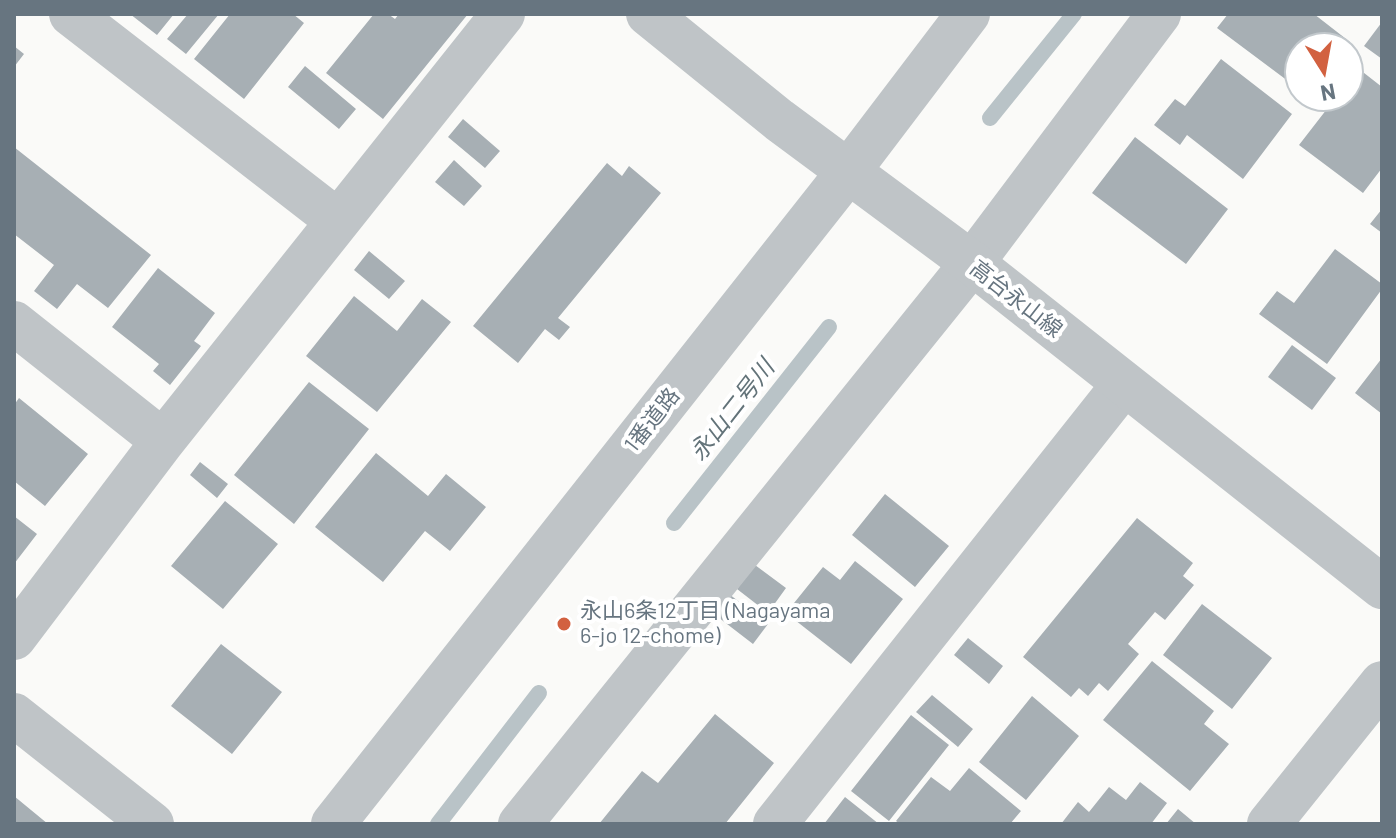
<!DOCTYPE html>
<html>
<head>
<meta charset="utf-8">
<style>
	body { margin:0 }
	#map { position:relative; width:1396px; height:838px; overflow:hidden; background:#fafaf8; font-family:Barlow,sans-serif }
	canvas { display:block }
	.frame { position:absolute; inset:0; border:16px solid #677580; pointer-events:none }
	.north { position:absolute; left:1284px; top:32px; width:80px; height:80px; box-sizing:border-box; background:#fff; border:2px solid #c2c8cc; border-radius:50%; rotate:169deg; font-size:22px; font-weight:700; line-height:32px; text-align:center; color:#677580 }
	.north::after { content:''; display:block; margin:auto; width:28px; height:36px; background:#d26140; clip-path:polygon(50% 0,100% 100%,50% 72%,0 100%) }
</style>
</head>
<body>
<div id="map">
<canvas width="1396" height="838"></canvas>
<div class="frame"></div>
<div class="north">N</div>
</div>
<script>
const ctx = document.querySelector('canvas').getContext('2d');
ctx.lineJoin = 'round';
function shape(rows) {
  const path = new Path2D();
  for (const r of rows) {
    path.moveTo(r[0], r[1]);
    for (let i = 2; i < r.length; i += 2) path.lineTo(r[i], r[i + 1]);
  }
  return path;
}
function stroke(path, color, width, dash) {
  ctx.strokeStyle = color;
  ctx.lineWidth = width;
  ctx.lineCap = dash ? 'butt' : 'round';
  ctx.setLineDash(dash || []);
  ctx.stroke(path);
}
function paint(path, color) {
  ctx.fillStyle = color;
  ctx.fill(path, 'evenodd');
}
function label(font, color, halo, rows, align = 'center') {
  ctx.font = font + ' Barlow,"Noto Sans JP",sans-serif';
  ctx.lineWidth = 8;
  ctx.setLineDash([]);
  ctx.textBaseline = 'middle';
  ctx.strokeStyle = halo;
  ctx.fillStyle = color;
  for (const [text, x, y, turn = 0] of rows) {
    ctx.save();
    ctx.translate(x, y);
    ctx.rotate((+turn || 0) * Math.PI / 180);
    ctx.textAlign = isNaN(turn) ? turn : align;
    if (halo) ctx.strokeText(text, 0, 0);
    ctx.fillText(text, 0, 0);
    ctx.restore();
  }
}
stroke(shape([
	[990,118,1074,14],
	[674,523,829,327],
	[438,824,539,693]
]), '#b9c3c7', 16);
paint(shape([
	[130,14,174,14,157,35],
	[188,14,219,14,186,54,167,39],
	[230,14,293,14,304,23,244,99,194,59],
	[374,14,388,14,395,19,399,14,468,14,383,119,326,73],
	[1228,14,1314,14,1350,42,1345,48,1300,48,1300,90,1217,28],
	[1382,22,1382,59,1364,46],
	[14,46,24,54,14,67],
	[1221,59,1292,114,1243,179,1187,135,1180,145,1154,125,1175,99,1185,106],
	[305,66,356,109,339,129,288,87],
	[1359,69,1382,87,1382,168,1363,193,1299,145,1337,96,1348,96,1348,82],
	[463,119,500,151,485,168,448,137],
	[1135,137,1228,209,1186,264,1092,193],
	[14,147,151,255,108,308,77,284,57,309,34,291,54,265,14,234],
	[454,160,482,186,464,206,435,182],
	[607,163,622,176,629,166,661,193,558,318,570,327,559,340,545,329,518,363,473,326],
	[1382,209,1382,233,1370,224],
	[1335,249,1382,284,1382,289,1327,364,1259,314,1277,291,1294,303],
	[369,251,405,281,389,299,354,270],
	[158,268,215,313,194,341,201,346,170,385,153,371,159,364,112,327],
	[354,296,397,331,422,299,451,322,377,412,306,356],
	[1292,345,1336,378,1312,410,1268,377],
	[1382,358,1382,414,1355,393],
	[309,382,369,429,294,524,234,475],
	[19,398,88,454,45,506,14,481,14,405],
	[376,453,428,496,446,474,486,507,450,551,425,531,383,582,315,527],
	[200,462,228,484,217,498,190,475],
	[885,494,949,546,915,587,852,535],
	[225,501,278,544,223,609,171,566],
	[14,516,37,534,14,564],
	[1137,518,1193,563,1183,576,1194,585,1165,620,1155,612,1128,644,1139,654,1108,691,1099,683,1088,696,1079,688,1071,697,1023,657],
	[855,561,903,599,851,664,786,613,823,567,840,580],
	[755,565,786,588,768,613,737,589],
	[729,594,768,624,753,644,714,614],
	[1202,604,1272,658,1232,709,1163,655],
	[968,638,1003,666,989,684,954,655],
	[221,644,282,692,232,754,171,706],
	[1152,661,1214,711,1204,724,1229,744,1190,791,1103,720],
	[932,695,973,729,958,747,916,712],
	[1032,696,1079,736,1026,800,979,762],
	[715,714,774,763,725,824,599,824,642,771,658,783],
	[911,715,949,745,889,821,851,791],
	[969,768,1021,811,1010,824,900,824,896,821,931,777,950,791],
	[1140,782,1167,803,1151,824,1061,824,1078,802,1089,812,1109,787,1126,800],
	[14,796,48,824,14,824],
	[845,797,879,824,824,824],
	[1178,809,1196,824,1166,824]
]), '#a7afb4');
stroke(shape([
	[71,14,338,221],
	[14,323,163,441],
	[14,638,163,441,503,14],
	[14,715,152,824],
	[520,824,972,263,1159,14],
	[775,824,1124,384],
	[1269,824,1382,683]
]), '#bfc4c7', 44);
stroke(shape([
	[648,14,779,120,972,263,1382,587],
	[333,824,848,172,968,14]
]), '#bfc4c7', 44);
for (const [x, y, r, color] of [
	[564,624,8,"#d26140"]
]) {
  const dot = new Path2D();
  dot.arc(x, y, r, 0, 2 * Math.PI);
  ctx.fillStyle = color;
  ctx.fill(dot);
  stroke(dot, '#fff', 3);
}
label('22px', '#677580', '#fff', [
	["高台永山線",1016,299,38],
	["1番道路",652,420,-52]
]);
label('22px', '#677580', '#fff', [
	["永山6条12丁目 (Nagayama",580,611],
	["6-jo 12-chome)",580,636]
], 'left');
label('italic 24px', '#637379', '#fff', [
	["永山二号川",732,410,-52]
]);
</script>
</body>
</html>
